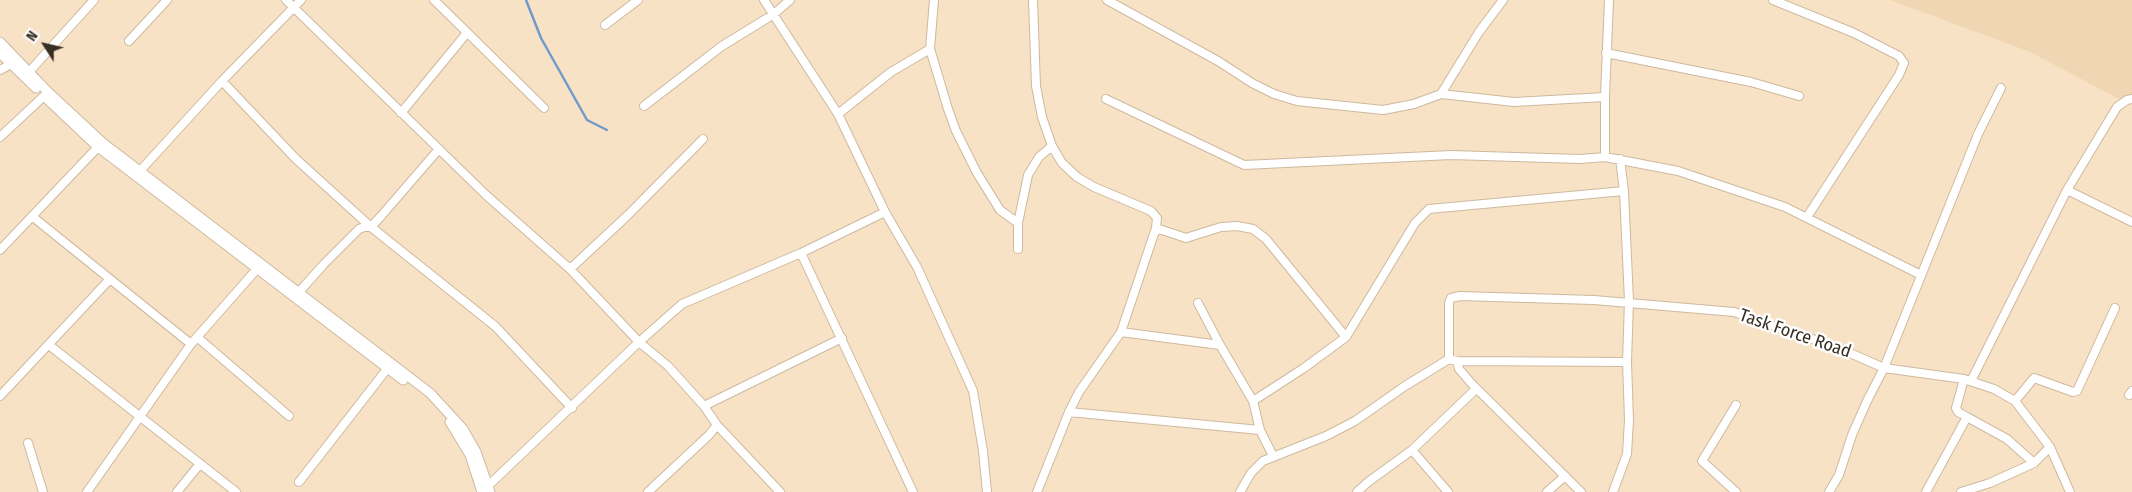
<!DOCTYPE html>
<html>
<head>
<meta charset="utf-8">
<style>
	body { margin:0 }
	#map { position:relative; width:2132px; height:492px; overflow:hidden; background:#f8e2c6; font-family:"Fira Sans Condensed",sans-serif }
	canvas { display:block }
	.north { position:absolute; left:20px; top:20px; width:50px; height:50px; -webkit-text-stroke:4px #fff; paint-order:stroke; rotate:305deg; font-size:14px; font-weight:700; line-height:20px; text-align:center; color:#372f24 }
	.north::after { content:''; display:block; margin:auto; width:18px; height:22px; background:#372f24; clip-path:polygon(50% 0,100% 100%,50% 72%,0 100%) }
</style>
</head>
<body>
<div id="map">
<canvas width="2132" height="492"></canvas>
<div class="north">N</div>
</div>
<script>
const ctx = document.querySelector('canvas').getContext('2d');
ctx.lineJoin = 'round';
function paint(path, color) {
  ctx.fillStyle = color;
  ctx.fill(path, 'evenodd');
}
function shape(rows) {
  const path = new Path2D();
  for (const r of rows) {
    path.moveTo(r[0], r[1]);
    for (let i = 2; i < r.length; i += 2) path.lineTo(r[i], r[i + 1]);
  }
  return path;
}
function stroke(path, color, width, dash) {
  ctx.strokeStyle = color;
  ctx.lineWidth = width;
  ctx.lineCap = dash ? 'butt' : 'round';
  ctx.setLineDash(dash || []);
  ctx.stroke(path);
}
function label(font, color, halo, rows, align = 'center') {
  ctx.font = font + ' "Fira Sans Condensed",sans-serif';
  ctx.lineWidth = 5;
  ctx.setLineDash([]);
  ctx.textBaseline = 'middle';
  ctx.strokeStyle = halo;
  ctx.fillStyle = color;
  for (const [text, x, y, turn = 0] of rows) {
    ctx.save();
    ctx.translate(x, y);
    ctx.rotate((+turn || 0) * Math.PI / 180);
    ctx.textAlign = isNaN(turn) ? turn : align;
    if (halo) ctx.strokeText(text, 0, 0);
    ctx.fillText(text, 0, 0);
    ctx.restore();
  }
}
paint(shape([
	[1890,0,2132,0,2132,103,2121,100,2030,52]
]), '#f0d6b3');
stroke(shape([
	[526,0,541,38,587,120,607,130]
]), '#6f9bcb', 2.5);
const minor = shape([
	[286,0,486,195,570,269,639,342,668,366,704,406,717,425,780,492],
	[434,0,544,108],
	[764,0,838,114,885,212,917,267,973,391,983,451,987,492],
	[934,0,930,49,948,109,956,131,977,173,1000,210,1018,223,1018,249],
	[1033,0,1036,86,1042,117,1052,146,1062,163,1077,177,1094,187,1151,211,1157,218,1156,228,1121,332,1079,392,1069,412,1037,492],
	[1107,0,1218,61,1252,83,1274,94,1297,101,1383,110,1414,104,1441,94,1514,102,1605,97],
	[1773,0,1854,33,1899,56,1904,63,1899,75,1807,217],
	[605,25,638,0],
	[129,41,167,0],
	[1606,53,1751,82,1799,96],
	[0,70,11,64],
	[29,72,94,0],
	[222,81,296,159,371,227,495,326,572,408],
	[1441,94,1479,32,1503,0],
	[1106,99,1244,165,1451,155,1580,159,1605,157,1678,171,1785,207,1921,275],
	[644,106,722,46,774,14,790,0],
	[401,113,466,34],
	[838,114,891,72,930,49],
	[0,137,44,96],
	[1605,157,1605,97,1609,0],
	[139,172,222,81,301,0],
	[2067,190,2132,222],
	[33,217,110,279],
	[1018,223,1028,175,1039,157,1052,146],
	[1156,228,1186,238,1221,227,1237,226,1253,229,1266,239,1346,337],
	[0,250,98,147],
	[801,253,913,492],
	[570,269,628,215,703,139],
	[299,292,324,264,359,229,364,227,371,227,382,215,439,149],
	[1198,303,1220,345],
	[1121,332,1220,345,1253,401,1260,430,1273,456],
	[197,337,289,416],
	[49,345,236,492],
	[1457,361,1627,362],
	[1964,379,1956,408,1958,412,1967,417],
	[1971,381,2067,190,2117,107,2127,100,2132,99],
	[2129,395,2132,391],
	[0,396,110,279,191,344],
	[1253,401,1304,368,1346,337,1415,223,1429,209,1624,191],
	[2015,401,2034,378,2073,392,2077,391,2115,308],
	[704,406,842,338],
	[1069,412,1260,430],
	[28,443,43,492],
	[1412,450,1448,492],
	[299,482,387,369],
	[489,485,639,342,682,304,801,253,885,212],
	[87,492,191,344,256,270],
	[177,492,199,465],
	[648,492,709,435,717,425],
	[1240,492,1251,473,1263,461,1326,436,1355,421,1405,386,1449,359],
	[1357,492,1368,482,1412,450,1476,389],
	[1547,492,1565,476],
	[1581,492,1471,383,1459,369,1457,361,1449,359,1449,303,1451,298,1460,296,1594,300,1734,312,1841,349,1884,368,1964,379,1994,389,2015,401,2050,447,2070,492],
	[1613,492,1627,454,1629,420,1627,362,1629,301,1624,191,1620,159],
	[1736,492,1702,461,1736,405],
	[1829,492,1839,475,1852,435,1867,401,1884,368,1978,134,2001,88],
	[1926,492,1967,417,2007,439,2034,463],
	[1961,492,1990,483,2034,463,2050,447]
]);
const tertiary = shape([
	[0,42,48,92,103,143,430,393,463,429,476,452,490,492],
	[0,53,36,88],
	[45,97,98,147,403,380],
	[450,422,470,455,482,492]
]);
stroke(minor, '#ceb99e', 10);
stroke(tertiary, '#ceb99e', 11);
stroke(minor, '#fff', 8);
stroke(tertiary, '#fff', 9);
label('18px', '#372f24', '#fff', [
	["Task Force Road",1795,334,19]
]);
</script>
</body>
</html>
